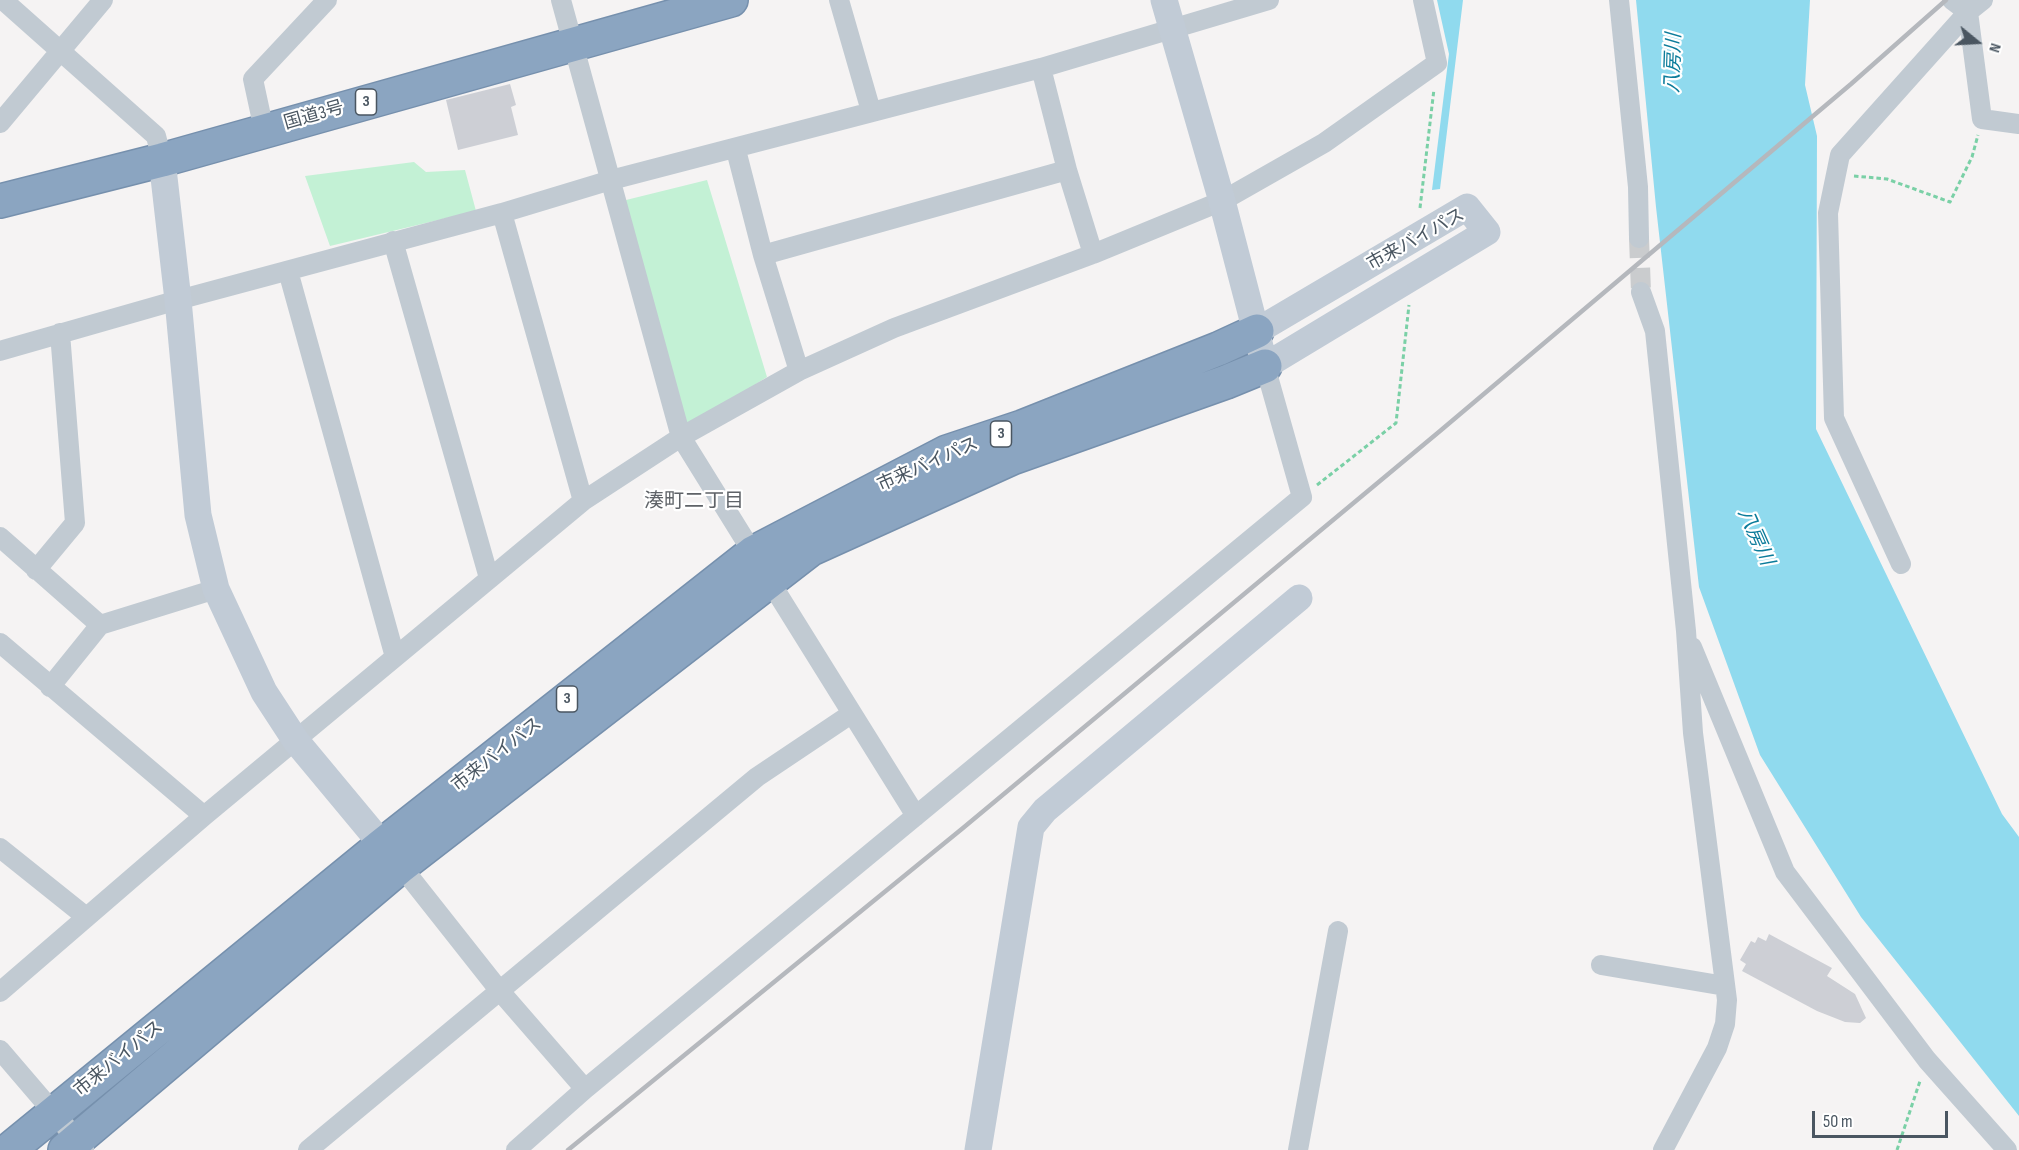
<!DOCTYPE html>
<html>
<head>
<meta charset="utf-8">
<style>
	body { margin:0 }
	#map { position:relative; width:2019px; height:1150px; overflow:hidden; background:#f5f3f3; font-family:"Sofia Sans Condensed",sans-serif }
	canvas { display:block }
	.north { position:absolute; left:1947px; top:12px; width:60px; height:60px; -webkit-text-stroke:4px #fff; paint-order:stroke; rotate:108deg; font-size:16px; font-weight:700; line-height:24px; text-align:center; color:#4a5661 }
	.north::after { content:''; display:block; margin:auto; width:21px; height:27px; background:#4a5661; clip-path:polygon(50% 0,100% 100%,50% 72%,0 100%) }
	.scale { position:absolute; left:1812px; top:1111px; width:136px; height:27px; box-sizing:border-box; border:3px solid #4a5661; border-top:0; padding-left:8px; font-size:18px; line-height:21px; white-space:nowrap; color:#4a5661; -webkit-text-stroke:4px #fff; paint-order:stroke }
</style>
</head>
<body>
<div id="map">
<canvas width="2019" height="1150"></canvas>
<div class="north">N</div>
<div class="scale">50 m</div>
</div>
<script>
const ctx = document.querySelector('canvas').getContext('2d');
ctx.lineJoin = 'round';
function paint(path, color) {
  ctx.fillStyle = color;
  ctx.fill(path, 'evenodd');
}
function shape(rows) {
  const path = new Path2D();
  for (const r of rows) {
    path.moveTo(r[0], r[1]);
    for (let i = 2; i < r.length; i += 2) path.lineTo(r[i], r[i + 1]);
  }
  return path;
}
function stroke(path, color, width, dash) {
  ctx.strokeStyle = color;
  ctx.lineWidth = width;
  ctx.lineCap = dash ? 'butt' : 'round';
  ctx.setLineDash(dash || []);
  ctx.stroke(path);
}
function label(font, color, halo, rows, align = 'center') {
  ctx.font = font + ' "Sofia Sans Condensed","Noto Sans JP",sans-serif';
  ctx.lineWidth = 4.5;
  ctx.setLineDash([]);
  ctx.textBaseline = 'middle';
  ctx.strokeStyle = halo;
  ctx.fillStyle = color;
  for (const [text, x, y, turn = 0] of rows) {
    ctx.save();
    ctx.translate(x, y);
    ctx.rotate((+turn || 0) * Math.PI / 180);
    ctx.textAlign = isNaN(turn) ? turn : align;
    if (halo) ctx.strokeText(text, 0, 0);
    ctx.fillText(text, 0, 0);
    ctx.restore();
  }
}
paint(shape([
	[414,162,426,172,465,170,476,211,330,246,305,176],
	[707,180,767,377,685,429,622,201]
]), '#c3f1d5');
paint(shape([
	[1437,0,1463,0,1440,189,1432,190,1449,54],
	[1636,0,1810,0,1805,85,1817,136,1816,429,2002,814,2019,837,2019,1116,1861,917,1760,755,1699,587,1656,207]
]), '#90daee');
paint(shape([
	[510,84,516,105,511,107,518,135,458,150,446,100],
	[1769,934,1832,968,1827,976,1855,994,1866,1018,1860,1023,1845,1022,1817,1011,1742,971,1746,964,1740,960,1751,941,1755,943,1758,937,1766,941]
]), '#cdcfd5');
stroke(shape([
	[1639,238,1641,292]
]), '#caccce', 20, [20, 10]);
const highway = shape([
	[0,201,162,160,731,0],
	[9,1150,381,846,753,553,947,452,1022,427,1218,349,1257,331],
	[65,1150,401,866,811,549,1012,458,1226,382,1265,366]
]);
stroke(highway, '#7690ad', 36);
stroke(shape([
	[1854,176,1887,179,1950,202,1972,157,1978,135],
	[1420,208,1434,89],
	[1317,485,1396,423,1409,305],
	[1897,1150,1920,1081]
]), '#7ad0a6', 3, [4.5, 3]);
stroke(shape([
	[3,0,156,136,162,160],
	[561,0,681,437,753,553],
	[839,0,871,111],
	[1619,0,1638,187,1639,238],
	[1952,0,1968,12,1982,119,2019,124],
	[1041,68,1067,170,1093,254],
	[0,123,103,0],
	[264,130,253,79,327,0],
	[736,150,763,255,799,371],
	[502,213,583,501],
	[393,241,489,578],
	[763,255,1067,170],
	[288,271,395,657],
	[1641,292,1655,331,1686,631,1693,733,1727,1000,1725,1024,1717,1048,1663,1150],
	[0,351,178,300,502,213,611,180,1041,68,1269,0],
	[0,537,100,625],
	[1901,564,1834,418,1828,213,1840,155,1968,12,1983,0],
	[36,570,75,523,60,333],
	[769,580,916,816],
	[0,643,204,816],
	[1692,647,1785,872,1927,1060,2007,1150],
	[50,687,100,625,216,589],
	[0,848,85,916],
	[401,866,499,990,585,1089],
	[1601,965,1725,986],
	[0,992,204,816,583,501,681,437,799,371,894,328,1093,254,1222,201,1324,143,1437,63,1423,0],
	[0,1050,84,1148],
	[308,1150,757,777,851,714],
	[516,1150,585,1089,1302,497,1265,366],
	[1298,1150,1338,931]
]), '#c1cad2', 20);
stroke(shape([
	[1164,0,1222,201,1265,366,1487,232,1467,207,1257,331],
	[162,160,178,300,198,515,216,589,264,692,296,741,395,860],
	[978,1150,1031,827,1045,810,1299,598]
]), '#c1cbd6', 27);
stroke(highway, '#8ba5c1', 33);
stroke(shape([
	[568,1150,963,828,1440,431,1851,84,1946,0]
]), '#b5b8bd', 4.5);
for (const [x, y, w] of [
	[366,102,21],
	[1001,434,21],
	[567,699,21]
]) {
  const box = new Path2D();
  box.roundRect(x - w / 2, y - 13, w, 26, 4.5);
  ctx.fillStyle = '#fff';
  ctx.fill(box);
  stroke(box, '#4a5661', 1.5);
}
label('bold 16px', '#4a5661', null, [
	["3",366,102],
	["3",1001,434],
	["3",567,699]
]);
label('18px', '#4a5661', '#fff', [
	["国道3号",314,116,-16],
	["市来バイパス",1416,240,-29],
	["市来バイパス",928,465,-24],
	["市来バイパス",497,755,-38],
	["市来バイパス",119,1059,-39]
]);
label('italic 20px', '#0c7c9b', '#fff', [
	["八房川",1674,63,-88],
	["八房川",1755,537,66]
]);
label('20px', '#5f6368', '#fff', [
	["湊町二丁目",694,502]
]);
</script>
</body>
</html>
